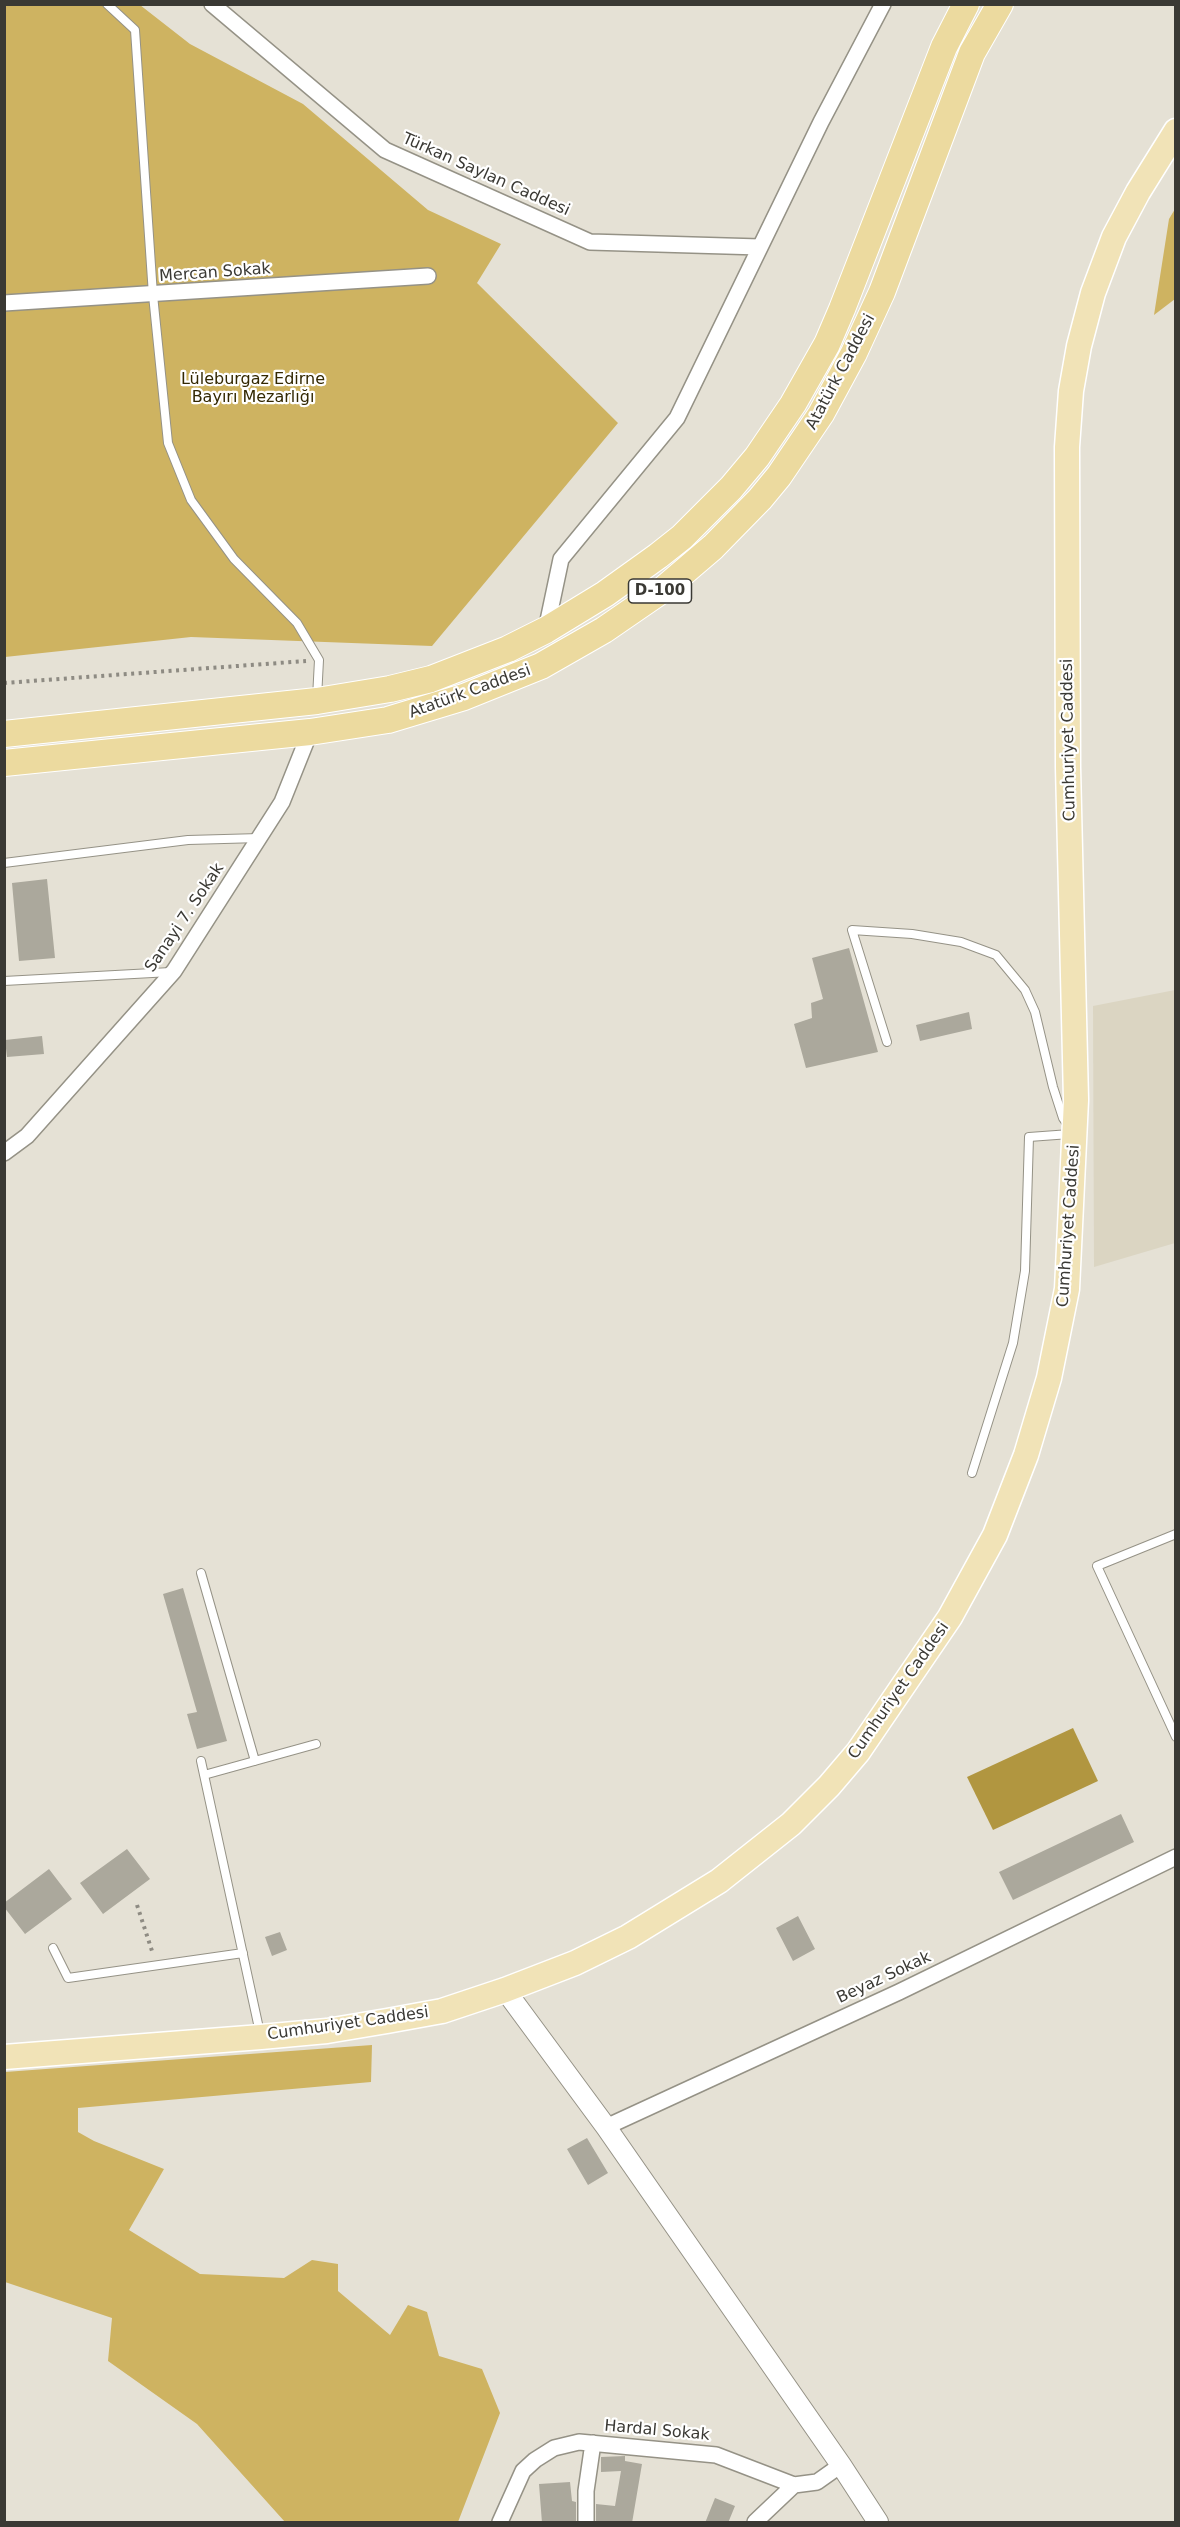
<!DOCTYPE html>
<html>
<head>
<meta charset="utf-8">
<style>
	body { margin:0 }
	#map { position:relative; width:1180px; height:2527px; overflow:hidden; background:#e5e1d5; font-family:"DejaVu Sans",sans-serif }
	canvas { display:block }
	.frame { position:absolute; inset:0; border:6px solid #3a3934; pointer-events:none }
</style>
</head>
<body>
<div id="map">
<canvas width="1180" height="2527"></canvas>
<div class="frame"></div>
</div>
<script>
const ctx = document.querySelector('canvas').getContext('2d');
ctx.lineJoin = 'round';
function paint(path, color) {
  ctx.fillStyle = color;
  ctx.fill(path, 'evenodd');
}
function shape(rows) {
  const path = new Path2D();
  for (const r of rows) {
    path.moveTo(r[0], r[1]);
    for (let i = 2; i < r.length; i += 2) path.lineTo(r[i], r[i + 1]);
  }
  return path;
}
function stroke(path, color, width, dash) {
  ctx.strokeStyle = color;
  ctx.lineWidth = width;
  ctx.lineCap = dash ? 'butt' : 'round';
  ctx.setLineDash(dash || []);
  ctx.stroke(path);
}
function label(font, color, halo, rows, align = 'center') {
  ctx.font = font + ' "DejaVu Sans",sans-serif';
  ctx.lineWidth = 4.5;
  ctx.setLineDash([]);
  ctx.textBaseline = 'middle';
  ctx.strokeStyle = halo;
  ctx.fillStyle = color;
  for (const [text, x, y, turn = 0] of rows) {
    ctx.save();
    ctx.translate(x, y);
    ctx.rotate((+turn || 0) * Math.PI / 180);
    ctx.textAlign = isNaN(turn) ? turn : align;
    if (halo) ctx.strokeText(text, 0, 0);
    ctx.fillText(text, 0, 0);
    ctx.restore();
  }
}
paint(shape([
	[1175,990,1175,1243,1094,1267,1093,1006]
]), '#dbd5c2');
paint(shape([
	[4,5,140,5,190,44,303,104,428,210,501,244,477,283,618,423,432,646,191,637,5,657],
	[1175,209,1175,299,1154,315,1169,219],
	[372,2045,371,2082,78,2108,78,2132,94,2141,164,2169,129,2230,200,2274,284,2278,312,2260,338,2264,338,2291,390,2335,408,2305,427,2312,439,2356,482,2369,500,2413,458,2522,285,2522,197,2424,108,2361,112,2318,5,2282,5,2072]
]), '#ceb361');
paint(shape([
	[1073,1728,1098,1781,993,1830,967,1777]
]), '#b19640');
paint(shape([
	[47,879,55,958,19,961,12,883],
	[849,948,878,1052,806,1068,794,1024,812,1018,811,1003,823,999,812,958],
	[969,1012,972,1029,920,1041,916,1025],
	[42,1036,44,1054,7,1057,5,1040],
	[183,1588,227,1741,197,1749,187,1714,197,1712,163,1594],
	[1121,1814,1134,1842,1013,1900,999,1872],
	[127,1849,150,1879,103,1914,80,1883],
	[49,1869,72,1899,25,1934,4,1907,4,1903],
	[798,1916,815,1949,793,1961,776,1928],
	[280,1932,287,1950,272,1956,265,1937],
	[587,2138,608,2173,588,2185,567,2149],
	[625,2456,625,2461,642,2464,632,2523,596,2523,596,2504,615,2506,621,2471,601,2472,601,2457],
	[570,2482,572,2501,576,2502,576,2523,542,2523,539,2484],
	[715,2498,735,2506,728,2523,705,2523]
]), '#aba89c');
const service = shape([
	[107,4,135,30,153,295,168,443,191,500,234,559,297,623,319,660,317,698],
	[4,863,188,840,260,838],
	[4,981,171,972],
	[887,1042,852,930,912,934,961,942,996,955,1025,990,1035,1012,1053,1087,1063,1118,1068,1125],
	[972,1473,1013,1343,1025,1271,1029,1137,1070,1134],
	[1176,1534,1097,1566,1176,1737],
	[201,1573,255,1761],
	[201,1761,260,2033],
	[204,1775,316,1744],
	[53,1948,68,1978,243,1953]
]);
const minor = shape([
	[212,4,385,150,590,242,760,247],
	[4,303,428,276],
	[546,630,561,559,677,418,821,122,883,4],
	[4,1153,27,1136,174,971,282,802,310,732],
	[606,2127,899,1992,1176,1857],
	[500,2522,523,2471,535,2460,554,2448,579,2442,716,2455,794,2485,817,2482,841,2465],
	[586,2522,586,2491,593,2443],
	[755,2522,794,2485]
]);
const tertiary = shape([
	[505,1990,606,2127,841,2465,878,2522]
]);
const primary = shape([
	[4,2057,261,2037,327,2031,387,2021,442,2011,505,1990,575,1963,628,1937,719,1881,791,1824,829,1786,858,1752,950,1617,995,1535,1026,1455,1049,1378,1067,1289,1076,1100,1068,767,1067,447,1071,391,1079,346,1093,293,1114,237,1138,192,1176,131]
]);
const trunk = shape([
	[4,734,317,701,390,689,431,679,508,649,546,630,605,594,658,556,682,537,731,488,757,457,793,404,827,344,842,309,944,47,966,4],
	[4,763,310,732,388,720,464,697,541,666,604,630,665,588,713,547,760,499,779,476,821,414,854,353,882,292,972,53,1000,4]
]);
stroke(service, '#959286', 10);
stroke(minor, '#959286', 18);
stroke(tertiary, '#959286', 22);
stroke(primary, '#fff', 27);
stroke(trunk, '#fff', 28);
stroke(shape([
	[4,683,306,661],
	[137,1905,153,1954]
]), '#8e8b83', 4, [3, 4.5]);
stroke(service, '#fff', 8);
stroke(minor, '#fff', 15);
stroke(tertiary, '#fff', 20);
stroke(primary, '#f1e3b7', 24);
stroke(trunk, '#ecda9f', 26);
for (const [x, y, w] of [
	[660,591,63]
]) {
  const box = new Path2D();
  box.roundRect(x - w / 2, y - 12, w, 24, 4.5);
  ctx.fillStyle = '#fff';
  ctx.fill(box);
  stroke(box, '#3a3934', 1.5);
}
label('bold 15px', '#3a3934', null, [
	["D-100",660,591]
]);
label('16px', '#3a3934', '#fff', [
	["Türkan Saylan Caddesi",486,175,24],
	["Mercan Sokak",215,273,-4],
	["Atatürk Caddesi",841,372,-62],
	["Atatürk Caddesi",470,692,-20],
	["Cumhuriyet Caddesi",1069,740,-91],
	["Sanayi 7. Sokak",185,918,-56],
	["Cumhuriyet Caddesi",1069,1226,-86],
	["Cumhuriyet Caddesi",899,1691,-55],
	["Beyaz Sokak",884,1978,-25],
	["Cumhuriyet Caddesi",348,2024,-8],
	["Hardal Sokak",657,2431,5]
]);
label('16px', '#332802', '#fff', [
	["Lüleburgaz Edirne",253,380],
	["Bayırı Mezarlığı",253,398]
]);
</script>
</body>
</html>
